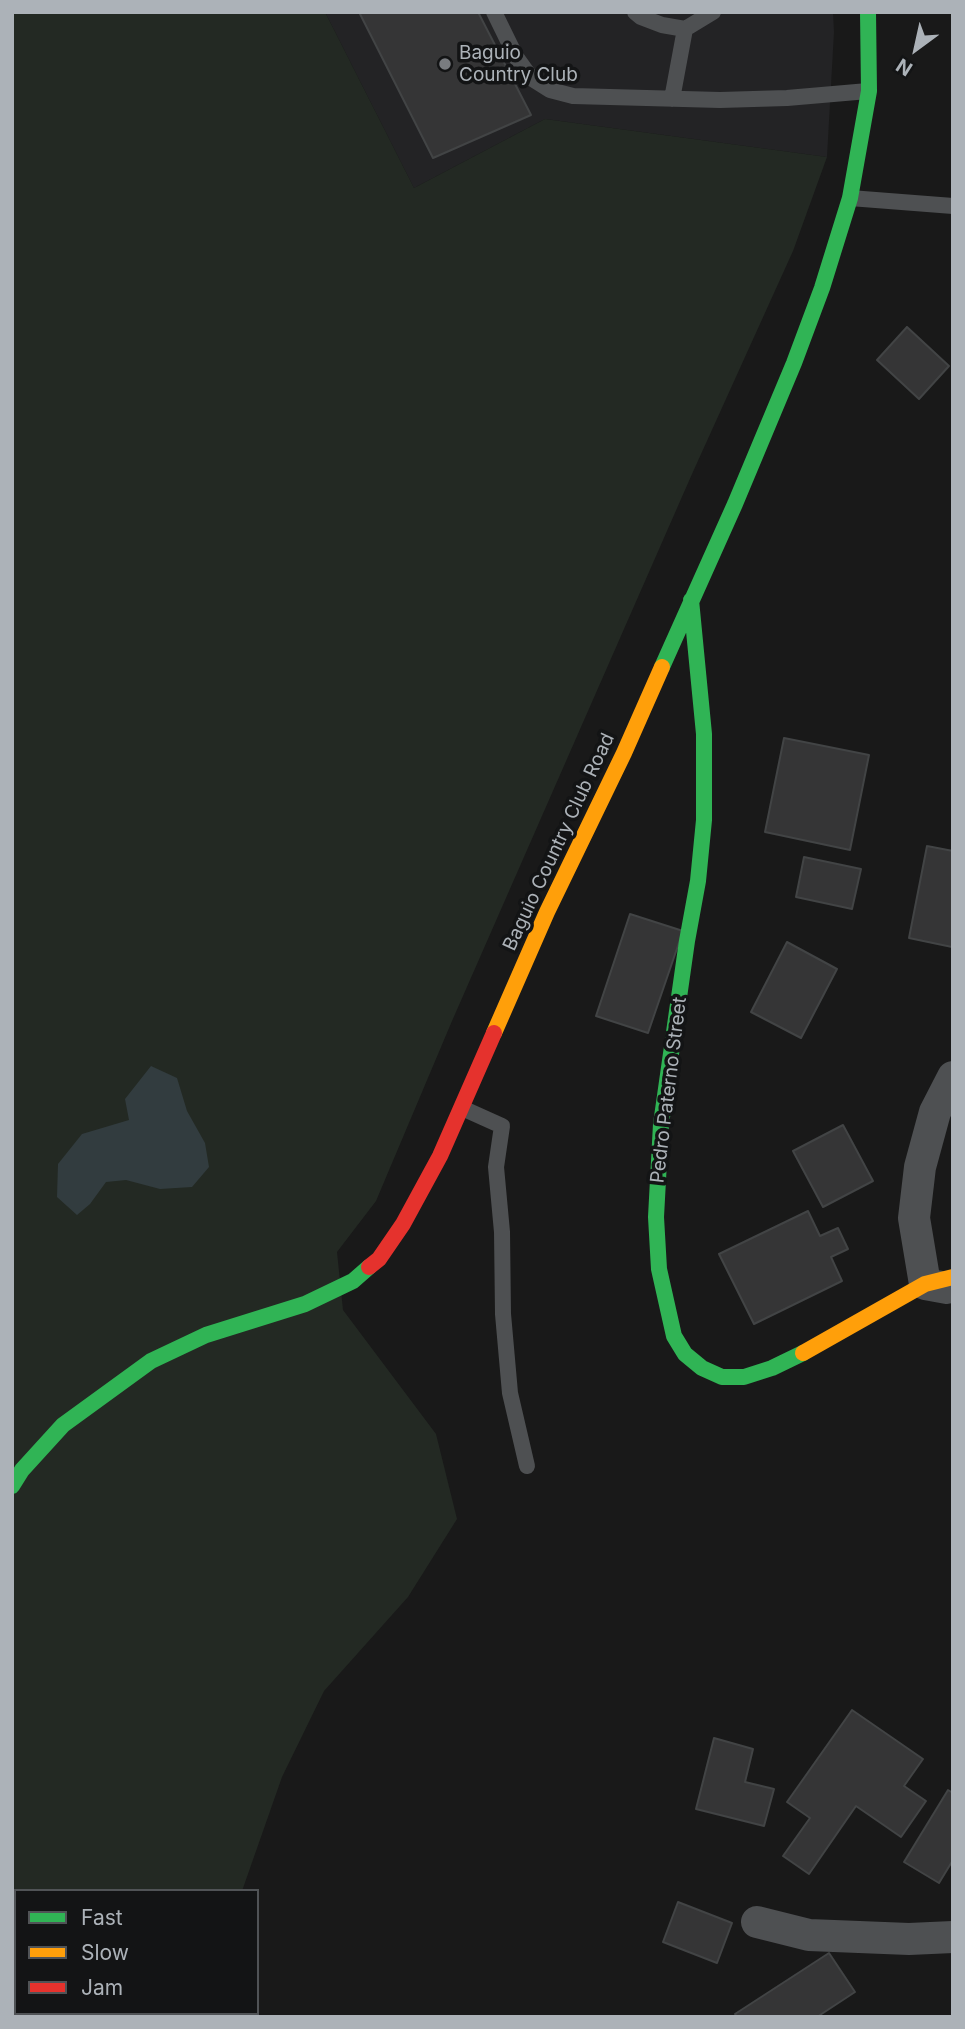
<!DOCTYPE html>
<html>
<head>
<meta charset="utf-8">
<style>
	body { margin:0 }
	#map { position:relative; width:965px; height:2029px; overflow:hidden; background:#191919; font-family:Inter,sans-serif }
	canvas { display:block }
	.frame { position:absolute; inset:0; border:14px solid #acb2b8; pointer-events:none }
	.legend { position:absolute; left:14px; top:1889px; width:245px; height:126px; box-sizing:border-box; background:#131415; border:2px solid #505356; margin:0; padding:9px 12px; list-style:none; font-size:21px; color:#acb2b8 }
	.legend li { display:flex; align-items:center; gap:14px; height:35px }
	.legend b { width:35px; border:2px solid #505356 }
	.north { position:absolute; left:881px; top:14px; width:70px; height:70px; -webkit-text-stroke:5px #131415; paint-order:stroke; rotate:213deg; font-size:19px; font-weight:700; line-height:28px; text-align:center; color:#acb2b8 }
	.north::after { content:''; display:block; margin:auto; width:24px; height:32px; background:#acb2b8; clip-path:polygon(50% 0,100% 100%,50% 72%,0 100%) }
</style>
</head>
<body>
<div id="map">
<canvas width="965" height="2029"></canvas>
<div class="frame"></div>
<ul class="legend">
<li><b style="height:9px;background:#30b455"></b>Fast</li>
<li><b style="height:9px;background:#ff9f0a"></b>Slow</li>
<li><b style="height:9px;background:#e5322d"></b>Jam</li>
</ul>
<div class="north">N</div>
</div>
<script>
const ctx = document.querySelector('canvas').getContext('2d');
ctx.lineJoin = 'round';
function paint(path, color) {
  ctx.fillStyle = color;
  ctx.fill(path, 'evenodd');
}
function shape(rows) {
  const path = new Path2D();
  for (const r of rows) {
    path.moveTo(r[0], r[1]);
    for (let i = 2; i < r.length; i += 2) path.lineTo(r[i], r[i + 1]);
  }
  return path;
}
function stroke(path, color, width, dash) {
  ctx.strokeStyle = color;
  ctx.lineWidth = width;
  ctx.lineCap = dash ? 'butt' : 'round';
  ctx.setLineDash(dash || []);
  ctx.stroke(path);
}
function label(font, color, halo, rows, align = 'center') {
  ctx.font = font + ' Inter,sans-serif';
  ctx.lineWidth = 7;
  ctx.setLineDash([]);
  ctx.textBaseline = 'middle';
  ctx.strokeStyle = halo;
  ctx.fillStyle = color;
  for (const [text, x, y, turn = 0] of rows) {
    ctx.save();
    ctx.translate(x, y);
    ctx.rotate((+turn || 0) * Math.PI / 180);
    ctx.textAlign = isNaN(turn) ? turn : align;
    if (halo) ctx.strokeText(text, 0, 0);
    ctx.fillText(text, 0, 0);
    ctx.restore();
  }
}
paint(shape([
	[325,12,833,12,834,32,827,157,545,119,414,188]
]), '#232325');
paint(shape([
	[12,12,325,12,414,188,545,119,827,157,793,251,692,474,452,1021,376,1201,337,1252,343,1310,436,1434,457,1519,408,1597,324,1691,282,1777,242,1891,16,1891,16,2013,199,2013,198,2017,12,2017]
]), '#232923');
paint(shape([
	[151,1066,177,1078,187,1111,205,1143,209,1167,192,1187,160,1189,126,1180,106,1182,90,1204,77,1215,57,1197,58,1164,82,1134,129,1120,125,1099]
]), '#323c3f');
const building = shape([
	[359,12,478,12,531,115,433,158,359,12],
	[907,327,949,366,919,399,877,360,907,327],
	[784,738,869,755,850,850,765,832,784,738],
	[927,846,953,851,952,947,909,938,927,846],
	[804,857,861,869,852,909,796,897,804,857],
	[630,914,683,931,648,1033,596,1016,630,914],
	[787,942,837,969,801,1038,751,1012,787,942],
	[843,1125,873,1181,823,1207,793,1151,843,1125],
	[808,1211,820,1236,838,1228,848,1249,831,1257,842,1281,754,1324,719,1254,808,1211],
	[852,1710,923,1759,904,1786,926,1801,901,1837,856,1806,809,1874,783,1856,810,1818,787,1802,852,1710],
	[714,1738,753,1749,745,1782,774,1789,764,1826,696,1809,714,1738],
	[948,1790,953,1793,953,1860,939,1883,904,1862,948,1790],
	[678,1902,732,1923,717,1963,663,1942,678,1902],
	[829,1953,855,1992,817,2017,737,2017,735,2014,829,1953]
]);
paint(building, '#353536');
stroke(building, '#424445', 2);
stroke(shape([
	[494,12,516,57,531,78,550,90,573,96,720,100,787,98,868,91],
	[635,12,641,17,662,25,685,29,713,12],
	[672,99,685,29],
	[850,198,953,206],
	[462,1108,502,1126,496,1167,502,1232,503,1314,510,1393,527,1466]
]), '#4e5052', 16);
stroke(shape([
	[947,1288,925,1284,914,1218,920,1167,935,1112,953,1077],
	[757,1922,809,1935,909,1939,953,1937]
]), '#4e5052', 32);
stroke(shape([
	[691,600,704,734,704,820,698,881,687,941,661,1124,656,1217,659,1269,674,1336,685,1354,702,1368,722,1377,744,1377,772,1368,803,1353],
	[662,667,735,504,794,363,822,288,850,198,869,91,868,12],
	[12,1486,22,1470,63,1425,151,1361,206,1335,305,1304,353,1281,369,1267]
]), '#30b455', 16);
stroke(shape([
	[494,1033,547,912,624,753,662,667],
	[803,1353,925,1284,953,1277]
]), '#ff9f0a', 16);
stroke(shape([
	[369,1267,379,1259,403,1224,440,1156,494,1033]
]), '#e5322d', 16);
for (const [x, y, r, color] of [
	[445,64,7,"#797c80"]
]) {
  const dot = new Path2D();
  dot.arc(x, y, r, 0, 2 * Math.PI);
  ctx.fillStyle = color;
  ctx.fill(dot);
  stroke(dot, '#131415', 2.5);
}
label('19px', '#acb2b8', '#131415', [
	["Baguio",459,53],
	["Country Club",459,75]
], 'left');
label('19px', '#acb2b8', '#131415', [
	["Baguio Country Club Road",559,842,-65],
	["Pedro Paterno Street",669,1090,-83]
]);
</script>
</body>
</html>
